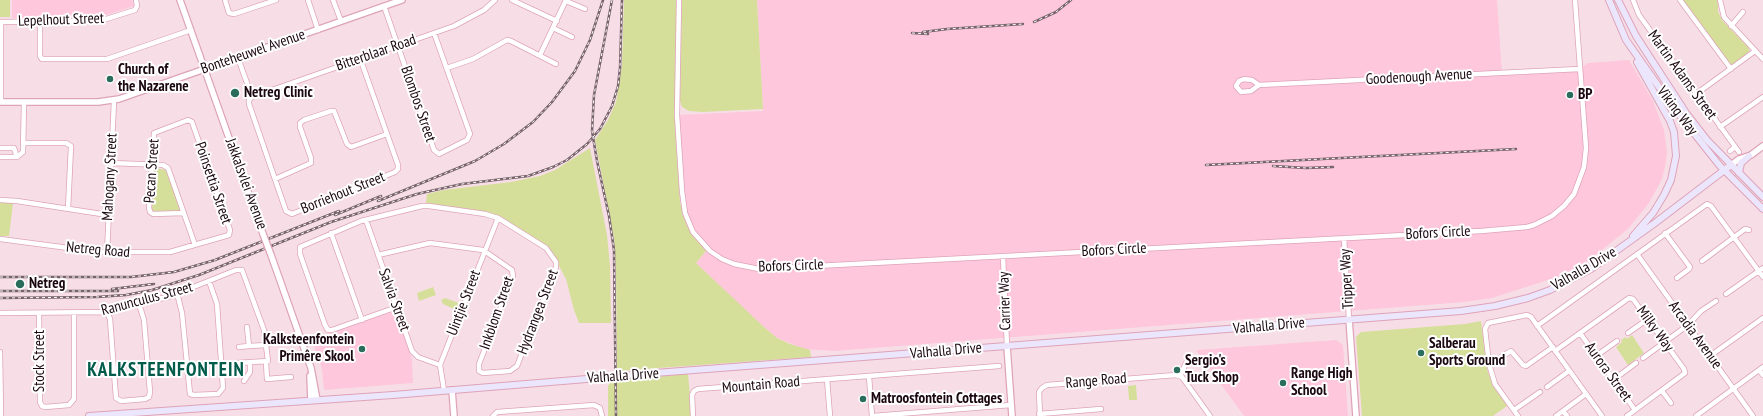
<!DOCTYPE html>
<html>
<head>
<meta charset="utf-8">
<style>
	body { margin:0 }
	canvas { display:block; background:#f7dee6 }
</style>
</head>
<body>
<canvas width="1763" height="416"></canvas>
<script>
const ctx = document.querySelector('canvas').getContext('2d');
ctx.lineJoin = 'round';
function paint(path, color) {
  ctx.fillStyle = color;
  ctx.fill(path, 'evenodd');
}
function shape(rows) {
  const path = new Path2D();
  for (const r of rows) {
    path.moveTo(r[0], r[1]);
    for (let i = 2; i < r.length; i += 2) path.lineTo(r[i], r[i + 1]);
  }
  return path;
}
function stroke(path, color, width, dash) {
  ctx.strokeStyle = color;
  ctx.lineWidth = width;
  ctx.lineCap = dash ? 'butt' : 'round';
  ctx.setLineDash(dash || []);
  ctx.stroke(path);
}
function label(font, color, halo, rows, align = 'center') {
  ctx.font = font + ' "PT Sans Narrow",sans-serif';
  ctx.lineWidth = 4;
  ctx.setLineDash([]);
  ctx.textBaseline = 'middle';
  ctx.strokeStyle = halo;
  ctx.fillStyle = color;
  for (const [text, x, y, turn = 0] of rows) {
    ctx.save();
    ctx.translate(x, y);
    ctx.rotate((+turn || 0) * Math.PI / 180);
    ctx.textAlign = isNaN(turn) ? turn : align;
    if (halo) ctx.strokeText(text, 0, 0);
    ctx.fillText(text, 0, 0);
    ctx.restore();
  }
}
paint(shape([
	[12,0,132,0,134,6,100,17,12,18],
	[757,0,1497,0,1502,73,1579,69,1588,63,1629,60,1653,101,1664,130,1667,152,1665,167,1662,179,1649,203,1628,229,1598,253,1579,266,1557,277,1492,298,1464,302,899,346,834,351,804,349,777,338,745,311,696,263,708,249,700,242,687,219,677,115,763,111],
	[392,312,396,313,412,359,413,383,324,390,322,369,313,343,328,334],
	[1336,340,1343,345,1348,416,1244,416,1196,350]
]), '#fec7db');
paint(shape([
	[0,0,10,0,10,17,0,17],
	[624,0,677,0,675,123,680,202,687,226,695,238,706,251,696,263,764,327,777,338,790,344,810,350,811,357,617,371,616,270,614,238,595,140,608,120,616,102,622,65],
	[682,0,757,0,763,109,702,112,689,111,682,107,680,101],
	[1682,0,1718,0,1718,11,1722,20,1749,48,1749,53,1734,64,1729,64],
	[590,148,607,235,610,266,611,323,579,323,574,310,566,279,550,249,502,217,487,213,426,203,427,194,444,190,511,182,540,176,555,170],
	[156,168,166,170,180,210,178,211,154,211,152,209,154,170],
	[0,203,13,203,9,236,0,236],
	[433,287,436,295,419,301,417,293],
	[445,298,459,303,460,304,459,309,456,310,443,304,441,300],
	[1481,321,1487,369,1493,386,1507,406,1493,416,1362,416,1356,337,1361,332,1465,324],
	[1632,335,1644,353,1628,365,1616,347,1622,342,1621,340,1626,337,1627,339],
	[688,374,692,416,608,416,608,386,611,381],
	[1136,385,1137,400,1129,400,1128,386]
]), '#d5df9a');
const minor = shape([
	[225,0,229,13,234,14,276,0],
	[308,0,318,30],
	[333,0,341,21],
	[512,0,557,21],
	[679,0,677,115,682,191,685,213,693,232,710,251,722,259,734,264,759,269,1481,231,1527,227,1534,225,1552,216,1564,206,1574,194,1584,167,1586,148,1575,0],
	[1633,0,1639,15,1739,152],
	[1680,0,1731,69],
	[1720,0,1724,17,1763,59],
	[566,1,585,9],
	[384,6,434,150,439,154,467,140,470,134,434,33],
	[0,22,100,21,135,10,137,6,136,0],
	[1,22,1,102],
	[40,22,40,56,42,59,107,59,191,30],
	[1731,26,1743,12],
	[553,28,572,37],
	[540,55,566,0],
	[238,58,252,97],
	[447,68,473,59,507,40,511,41,556,64],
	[1244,79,1252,80,1259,85,1251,91,1241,92,1236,86,1239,81,1244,79],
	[1259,85,1579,69],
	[1696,94,1755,51],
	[252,97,249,100,249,104,286,211,292,214,395,172,398,169,398,165,360,58],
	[252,97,454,26,484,10,495,0],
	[1720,127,1763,97],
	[24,143,66,143,71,146,68,209],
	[0,148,14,148,17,157],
	[1730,151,1735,147],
	[0,157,17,157,23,152,24,102],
	[111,163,163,165,168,168,195,245],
	[275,179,311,163,311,158,300,127,300,123,304,120,331,111,334,111,347,144,351,147,387,134],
	[0,200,17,201,108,215],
	[366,220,412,351,418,357,440,365],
	[331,233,362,320],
	[1665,233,1690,267,1689,269,1677,278],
	[1344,238,1349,319],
	[0,239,99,252,170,252,229,235,230,230,192,122,188,120,154,133,149,208,150,212,153,214,184,213],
	[107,253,114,101],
	[1637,254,1753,416],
	[378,255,430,243,483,250,512,270,513,276,479,364,479,371,483,373,510,371,517,366,556,267,556,262,546,248,498,218,485,214,429,206,422,206,361,221,300,247,300,254,325,325,328,330,332,330,397,307],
	[1003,256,1007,346],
	[1702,261,1745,229,1749,230],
	[177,293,182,313,190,394,194,395,218,394,223,388,217,304,209,281],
	[1726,294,1763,268],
	[107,312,110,319,116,398,121,401,145,399,149,397,150,392,144,320,139,304],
	[0,313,107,312,171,296,236,270,242,270,264,330,268,361,221,364],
	[39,313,40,402,42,406,45,407,69,405,74,399,74,313],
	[1537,326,1707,204,1711,206,1763,277],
	[247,327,249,346,267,345],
	[1580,333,1635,410],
	[1628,333,1648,319],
	[239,347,249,346],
	[1555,351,1629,298,1633,299,1684,369,1685,373,1627,416],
	[0,352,1,416],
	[1596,356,1617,341],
	[1710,356,1763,318],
	[1643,358,1688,325,1701,311,1716,301],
	[266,362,267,379,291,377],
	[1489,364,1511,351,1523,365,1526,366,1553,347],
	[1759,370,1763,375],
	[869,376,872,416],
	[1180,376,1187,361],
	[827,379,830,416],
	[1613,380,1636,363],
	[244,381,250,372,250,363],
	[1547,387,1569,371],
	[444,390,440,365,498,218],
	[1662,391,1671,403],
	[1514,410,1540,392],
	[1563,411,1567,416],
	[1039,414,1101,409],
	[493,416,497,412,594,405,600,408,602,416],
	[693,416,692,395,694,391,698,389,999,366],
	[873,416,1011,405],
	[1040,416,1039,392,1042,388,1047,385,1176,375,1182,377,1210,416],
	[1518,416,1495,384,1489,364,1485,329,1488,323,1527,315,1531,317,1602,416],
	[1556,416,1586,394],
	[1696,416,1763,367]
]);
const tertiary = shape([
	[180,0,263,234],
	[0,102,98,102,119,99,402,0],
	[1731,165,1739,159,1751,155,1763,146],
	[271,255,311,368,317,400],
	[1349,319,1356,416],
	[1007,346,1012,416],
	[310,376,311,400],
	[452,390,454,416]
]);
const secondary = shape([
	[1609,0,1626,40,1673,107,1720,166,1763,209],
	[1618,0,1636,36,1686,113,1707,140,1763,197],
	[1739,173,1741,163,1749,156],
	[1633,236,1653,213,1664,195,1671,180,1676,156,1674,132,1670,121,1637,62],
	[655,373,1461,311,1495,306,1528,298,1550,290,1591,269,1655,223,1731,165],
	[89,416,393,395,611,377]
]);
stroke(minor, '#dea3b9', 6);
stroke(tertiary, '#dea3b9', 8);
stroke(secondary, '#dea3b9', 8);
stroke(minor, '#fff', 4.5);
stroke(tertiary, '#fff', 5.5);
stroke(secondary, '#ebe6fc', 6);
const rail = shape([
	[612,0,594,95,592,131,597,161,609,216,614,250,616,416],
	[1034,22,1056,12,1071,0],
	[923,32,947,29,1023,24],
	[912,33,928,34],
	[1206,165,1516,149],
	[1273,166,1306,168,1333,167],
	[378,201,475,161,504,144,533,122,552,102,575,71,590,40,603,0],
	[335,215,381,196],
	[0,277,131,277,174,272,215,260,339,211],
	[112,289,154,284],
	[0,291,118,291],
	[0,298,97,297,126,295,152,290,199,275,331,222,417,194,462,184,528,176,553,167,567,160,587,144,600,129,612,106,618,86,620,68,622,0]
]);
stroke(rail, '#79636b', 2.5);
stroke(rail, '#fff', 1, [3]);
const tertiaryBridge = shape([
	[263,234,271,255]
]);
const secondaryBridge = shape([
	[611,377,655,373]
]);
stroke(tertiaryBridge, '#dea3b9', 8, []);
stroke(secondaryBridge, '#dea3b9', 8, []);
stroke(tertiaryBridge, '#fff', 5.5);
stroke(secondaryBridge, '#ebe6fc', 6);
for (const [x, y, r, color] of [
	[110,79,4,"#2a6d5d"],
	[235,93,5,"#2a6d5d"],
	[1570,95,4,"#2a6d5d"],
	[20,284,5,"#2a6d5d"],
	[362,349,4,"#2a6d5d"],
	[1421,353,4,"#2a6d5d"],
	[1177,370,4,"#2a6d5d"],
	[1283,383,4,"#2a6d5d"],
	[863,399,4,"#2a6d5d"]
]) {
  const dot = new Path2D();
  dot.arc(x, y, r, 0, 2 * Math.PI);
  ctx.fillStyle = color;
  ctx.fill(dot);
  stroke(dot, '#fff', 1.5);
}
label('15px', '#1b0710', '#fff', [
	["Lepelhout Street",61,20,-2],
	["Bonteheuwel Avenue",253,52,-19],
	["Bitterblaar Road",376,53,-19],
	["Martin Adams Street",1682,75,54],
	["Goodenough Avenue",1419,77,-3],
	["Blombos Street",418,104,71],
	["Viking Way",1677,111,53],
	["Pecan Street",152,171,-86],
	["Mahogany Street",110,177,-87],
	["Poinsettia Street",213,183,71],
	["Jakkalsvlei Avenue",246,184,70],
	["Borriehout Street",343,193,-22],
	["Bofors Circle",1438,233,-3],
	["Netreg Road",98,250,5],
	["Bofors Circle",1114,250,-3],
	["Bofors Circle",791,266,-2],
	["Valhalla Drive",1584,269,-30],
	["Tripper Way",1347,279,-93],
	["Ranunculus Street",147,299,-15],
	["Salvia Street",394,300,70],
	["Carrier Way",1005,301,-92],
	["Uintjie Street",464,303,-69],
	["Hydrangea Street",538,312,-69],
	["Inkblom Street",497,313,-71],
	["Valhalla Drive",1269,326,-5],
	["Milky Way",1655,329,54],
	["Arcadia Avenue",1695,335,54],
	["Valhalla Drive",946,351,-5],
	["Stock Street",40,361,-90],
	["Aurora Street",1608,372,54],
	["Valhalla Drive",623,376,-4],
	["Range Road",1096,381,-5],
	["Mountain Road",761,385,-5]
]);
label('bold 15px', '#1b0710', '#fff', [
	["Church of",118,70],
	["the Nazarene",118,87],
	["Netreg Clinic",244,93],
	["BP",1578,95],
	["Netreg",29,284],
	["Kalksteenfontein",354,340,"right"],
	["Primêre Skool",354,357,"right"],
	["Salberau",1429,344],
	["Sports Ground",1429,361],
	["Sergio's",1185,361],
	["Tuck Shop",1185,378],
	["Range High",1291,374],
	["School",1291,391],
	["Matroosfontein Cottages",871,399]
], 'left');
ctx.letterSpacing = '1px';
label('bold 19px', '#005b4a', '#fff', [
	["KALKSTEENFONTEIN",166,371]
]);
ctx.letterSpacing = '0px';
</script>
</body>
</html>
